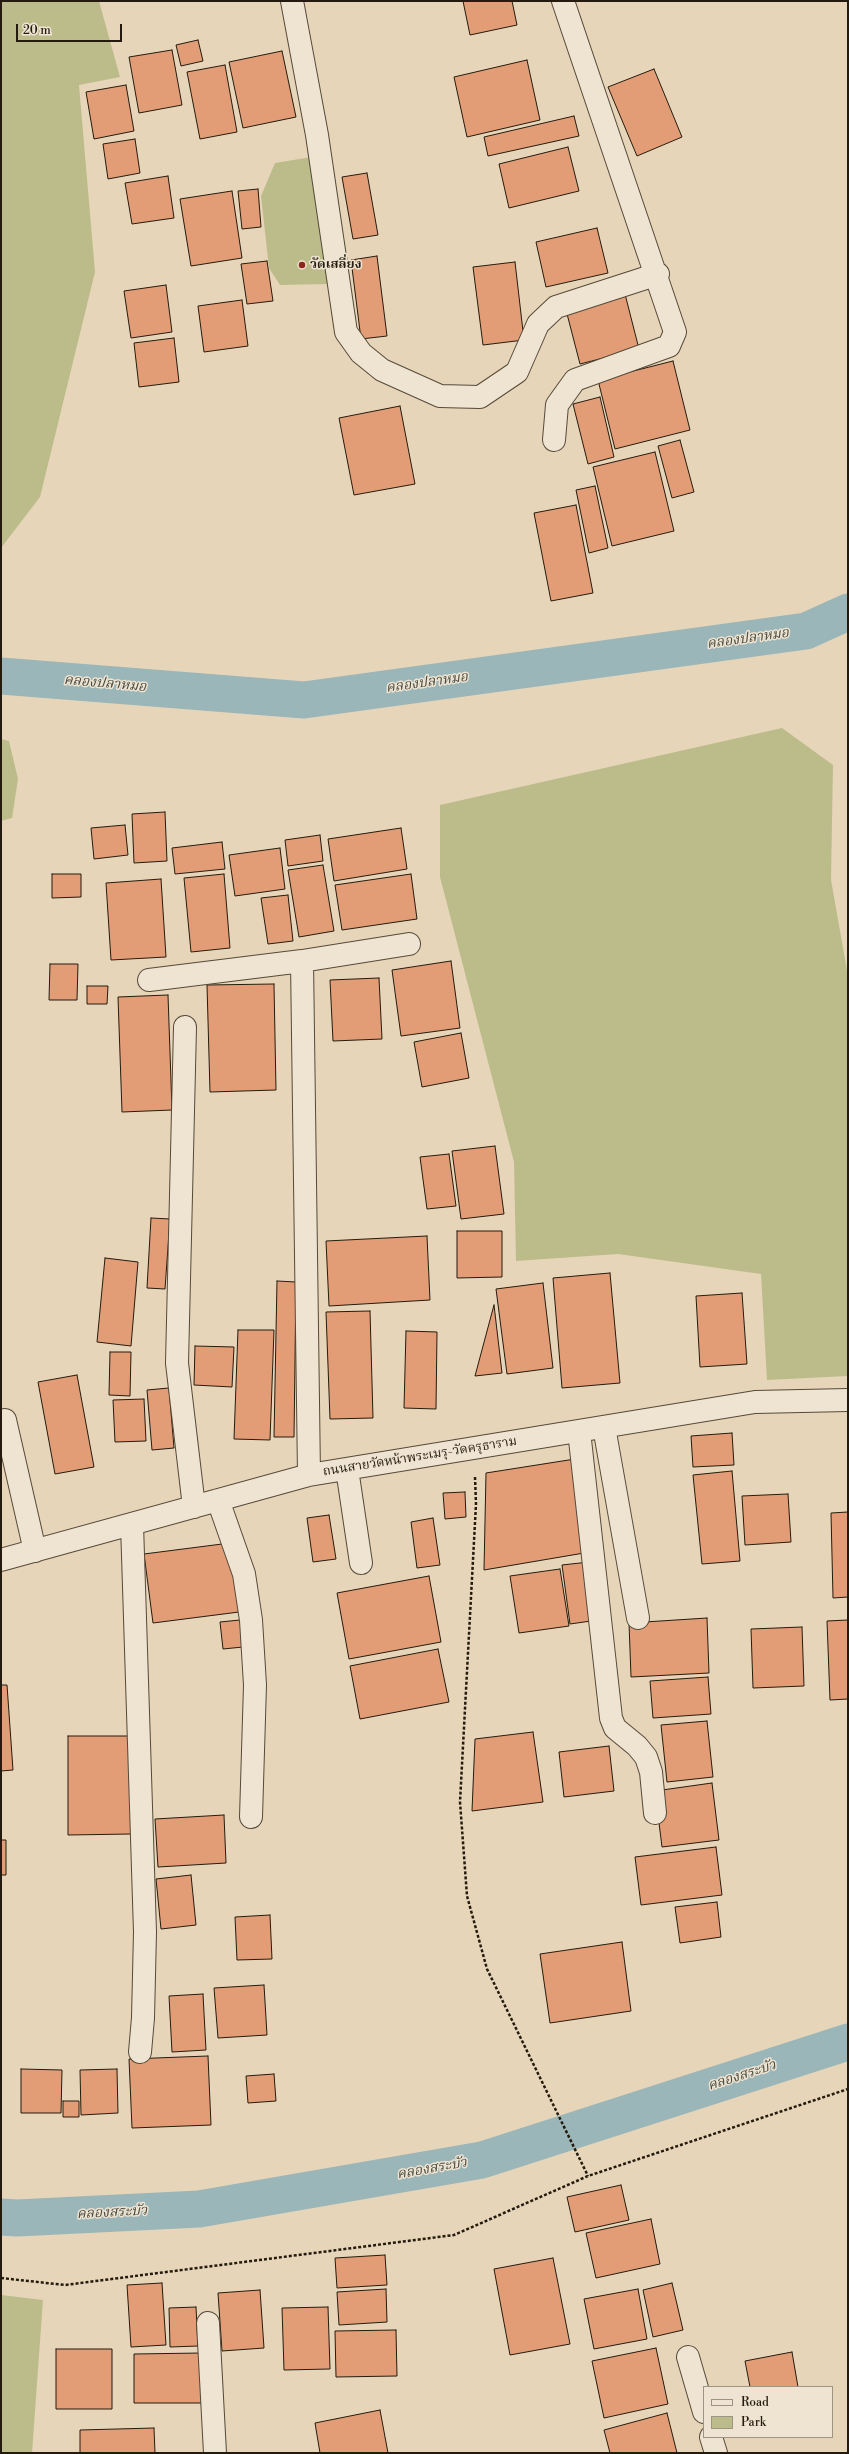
<!DOCTYPE html>
<html>
<head>
<meta charset="utf-8">
<style>
	body { margin:0 }
	#map { position:relative; width:849px; height:2454px; overflow:hidden; background:#e7d5b9; font-family:"Libre Bodoni",serif }
	canvas { display:block }
	.frame { position:absolute; inset:0; border:2px solid #241b0e; pointer-events:none }
	.legend { position:absolute; left:703px; top:2386px; width:130px; height:52px; box-sizing:border-box; background:#efe4d2; border:1px solid #9e9484; margin:0; padding:5px 7px; list-style:none; font-size:12px; color:#241b0e }
	.legend li { display:flex; align-items:center; gap:8px; height:20px }
	.legend b { width:20px; border:1px solid #9e9484 }
	.scale { position:absolute; left:16px; top:24px; width:106px; height:18px; box-sizing:border-box; border:2px solid #241b0e; border-top:0; padding-left:5px; font-size:12px; line-height:14px; white-space:nowrap; color:#241b0e; -webkit-text-stroke:3px #efe4d2; paint-order:stroke }
</style>
</head>
<body>
<div id="map">
<canvas width="849" height="2454"></canvas>
<div class="frame"></div>
<ul class="legend">
<li><b style="height:5px;background:#efe4d2"></b>Road</li>
<li><b style="height:11px;background:#bcbc8b"></b>Park</li>
</ul>
<div class="scale">20 m</div>
</div>
<script>
const ctx = document.querySelector('canvas').getContext('2d');
ctx.lineJoin = 'round';
function paint(path, color) {
  ctx.fillStyle = color;
  ctx.fill(path, 'evenodd');
}
function shape(rows) {
  const path = new Path2D();
  for (const r of rows) {
    path.moveTo(r[0], r[1]);
    for (let i = 2; i < r.length; i += 2) path.lineTo(r[i], r[i + 1]);
  }
  return path;
}
function stroke(path, color, width, dash) {
  ctx.strokeStyle = color;
  ctx.lineWidth = width;
  ctx.lineCap = dash ? 'butt' : 'round';
  ctx.setLineDash(dash || []);
  ctx.stroke(path);
}
function label(font, color, halo, rows, align = 'center') {
  ctx.font = font + ' "Libre Bodoni","Noto Serif Thai",serif';
  ctx.lineWidth = 3;
  ctx.setLineDash([]);
  ctx.textBaseline = 'middle';
  ctx.strokeStyle = halo;
  ctx.fillStyle = color;
  for (const [text, x, y, turn = 0] of rows) {
    ctx.save();
    ctx.translate(x, y);
    ctx.rotate((+turn || 0) * Math.PI / 180);
    ctx.textAlign = isNaN(turn) ? turn : align;
    if (halo) ctx.strokeText(text, 0, 0);
    ctx.fillText(text, 0, 0);
    ctx.restore();
  }
}
paint(shape([
	[1,1,99,1,120,77,79,85,95,272,40,497,1,548],
	[324,155,334,170,343,265,328,284,280,285,269,268,261,196,275,163],
	[782,728,833,765,831,880,848,976,848,1376,767,1380,761,1274,618,1254,516,1261,514,1162,440,877,440,805],
	[1,739,9,741,18,779,12,818,1,821],
	[1,2295,43,2300,32,2453,1,2453]
]), '#bcbc8b');
stroke(shape([
	[1,676,304,700,806,631,848,612],
	[1,2217,17,2218,199,2209,482,2160,848,2042]
]), '#9ab6b9', 37);
const building = shape([
	[463,1,512,1,517,25,470,35,463,1],
	[198,40,203,61,181,66,176,45,198,40],
	[172,50,182,105,139,113,129,57,172,50],
	[282,51,296,117,243,128,229,62,282,51],
	[527,60,540,120,467,137,454,77,527,60],
	[225,65,237,132,200,139,187,72,225,65],
	[654,69,682,137,637,156,608,87,654,69],
	[126,85,134,131,94,139,86,92,126,85],
	[574,116,579,136,488,156,484,137,574,116],
	[135,139,140,173,108,179,103,144,135,139],
	[568,147,579,191,509,208,499,164,568,147],
	[367,173,378,235,353,239,342,177,367,173],
	[168,176,174,218,132,224,125,183,168,176],
	[258,189,261,227,242,229,238,191,258,189],
	[232,191,242,258,191,266,180,199,232,191],
	[597,228,608,273,546,287,536,242,597,228],
	[377,256,387,336,361,339,351,260,377,256],
	[267,261,273,301,247,304,241,264,267,261],
	[515,262,524,340,483,345,473,267,515,262],
	[166,285,172,332,131,338,124,291,166,285],
	[625,294,639,349,580,364,566,310,625,294],
	[242,300,248,346,204,352,198,306,242,300],
	[174,338,179,382,139,387,134,343,174,338],
	[673,361,690,430,615,449,598,380,673,361],
	[600,397,614,457,588,464,573,404,600,397],
	[400,406,415,484,354,495,339,418,400,406],
	[680,440,694,492,672,498,658,446,680,440],
	[655,452,674,531,612,546,593,467,655,452],
	[595,486,608,548,589,553,576,490,595,486],
	[576,505,593,593,551,601,534,513,576,505],
	[165,812,167,861,134,863,132,814,165,812],
	[125,825,128,855,94,859,91,828,125,825],
	[401,828,407,869,334,881,328,839,401,828],
	[320,835,323,861,288,866,285,840,320,835],
	[222,842,225,869,175,874,172,848,222,842],
	[280,848,285,889,235,896,229,855,280,848],
	[323,865,334,931,299,937,288,870,323,865],
	[52,874,81,874,81,897,52,898,52,874],
	[224,874,230,948,191,952,184,878,224,874],
	[411,874,417,919,342,930,335,885,411,874],
	[161,879,166,957,111,960,106,883,161,879],
	[288,895,293,941,268,944,261,898,288,895],
	[451,961,460,1028,401,1036,392,970,451,961],
	[50,964,78,964,77,1000,49,1000,50,964],
	[379,978,382,1039,333,1041,330,980,379,978],
	[274,984,276,1090,210,1092,207,985,274,984],
	[87,986,108,986,107,1004,87,1004,87,986],
	[168,995,172,1110,122,1112,118,997,168,995],
	[461,1033,469,1078,422,1087,414,1042,461,1033],
	[495,1146,504,1214,461,1219,452,1151,495,1146],
	[449,1154,456,1206,427,1209,420,1157,449,1154],
	[151,1218,170,1219,165,1289,147,1288,151,1218],
	[457,1231,502,1231,502,1277,457,1278,457,1231],
	[427,1236,430,1300,329,1306,326,1241,427,1236],
	[105,1258,138,1262,131,1346,97,1342,105,1258],
	[610,1273,620,1383,562,1388,553,1278,610,1273],
	[277,1281,296,1282,294,1437,274,1437,277,1281],
	[543,1283,553,1368,507,1374,496,1289,543,1283],
	[742,1293,747,1364,700,1367,696,1296,742,1293],
	[494,1305,502,1373,475,1376,494,1305],
	[370,1311,373,1418,330,1419,326,1312,370,1311],
	[238,1330,274,1330,270,1440,234,1439,238,1330],
	[406,1331,437,1332,436,1409,404,1408,406,1331],
	[195,1346,234,1347,232,1387,194,1385,195,1346],
	[110,1352,131,1352,130,1396,109,1395,110,1352],
	[77,1375,94,1467,55,1474,38,1382,77,1375],
	[169,1388,174,1448,152,1450,147,1390,169,1388],
	[144,1399,146,1441,115,1442,113,1400,144,1399],
	[732,1433,734,1465,693,1467,691,1436,732,1433],
	[575,1459,590,1552,484,1570,486,1473,575,1459],
	[732,1471,740,1561,702,1564,693,1475,732,1471],
	[465,1492,466,1517,445,1519,443,1493,465,1492],
	[788,1494,791,1542,745,1545,742,1496,788,1494],
	[848,1512,848,1597,833,1598,831,1513,848,1512],
	[329,1515,336,1559,313,1562,307,1518,329,1515],
	[433,1518,440,1565,417,1568,411,1522,433,1518],
	[230,1543,239,1612,153,1623,144,1554,230,1543],
	[589,1562,598,1620,570,1624,562,1565,589,1562],
	[560,1569,569,1626,519,1633,510,1576,560,1569],
	[429,1576,441,1642,349,1659,337,1593,429,1576],
	[707,1618,709,1673,631,1677,629,1623,707,1618],
	[240,1620,243,1647,223,1649,220,1622,240,1620],
	[848,1620,848,1699,830,1700,827,1621,848,1620],
	[802,1627,804,1686,753,1688,751,1629,802,1627],
	[438,1649,449,1702,360,1719,350,1666,438,1649],
	[708,1677,711,1714,653,1718,650,1681,708,1677],
	[1,1685,7,1685,13,1770,1,1771,1,1685],
	[707,1721,713,1777,667,1782,661,1725,707,1721],
	[533,1732,543,1802,472,1811,475,1739,533,1732],
	[68,1736,132,1736,131,1834,68,1835,68,1736],
	[609,1746,614,1791,564,1797,559,1752,609,1746],
	[712,1783,719,1840,662,1847,655,1791,712,1783],
	[224,1815,226,1863,158,1867,155,1819,224,1815],
	[1,1840,6,1840,6,1875,1,1875,1,1840],
	[716,1847,722,1895,641,1905,635,1857,716,1847],
	[191,1875,196,1925,161,1929,156,1879,191,1875],
	[717,1902,721,1937,680,1943,675,1907,717,1902],
	[270,1915,272,1959,237,1960,235,1917,270,1915],
	[622,1942,631,2011,550,2023,540,1954,622,1942],
	[264,1985,267,2035,218,2038,214,1988,264,1985],
	[203,1994,206,2050,172,2052,169,1996,203,1994],
	[208,2056,211,2125,132,2128,129,2059,208,2056],
	[21,2069,62,2070,61,2113,21,2113,21,2069],
	[117,2069,118,2113,81,2115,80,2070,117,2069],
	[274,2074,276,2101,248,2103,246,2076,274,2074],
	[63,2101,79,2101,79,2117,63,2117,63,2101],
	[621,2185,629,2220,575,2232,567,2197,621,2185],
	[651,2219,660,2264,596,2278,586,2233,651,2219],
	[385,2255,387,2285,337,2288,335,2258,385,2255],
	[553,2258,570,2344,510,2355,494,2269,553,2258],
	[162,2283,166,2345,131,2347,127,2285,162,2283],
	[672,2283,683,2330,653,2337,643,2290,672,2283],
	[386,2289,387,2322,339,2325,337,2292,386,2289],
	[638,2289,647,2339,594,2349,584,2299,638,2289],
	[260,2290,264,2348,222,2351,218,2293,260,2290],
	[196,2307,198,2346,170,2347,169,2308,196,2307],
	[328,2307,330,2369,284,2370,282,2308,328,2307],
	[396,2330,397,2376,336,2377,335,2331,396,2330],
	[656,2348,668,2404,604,2418,592,2361,656,2348],
	[56,2349,112,2349,112,2409,56,2409,56,2349],
	[792,2352,798,2387,750,2387,745,2361,792,2352],
	[202,2353,202,2403,134,2403,134,2354,202,2353],
	[380,2410,388,2453,320,2453,315,2423,380,2410],
	[667,2413,677,2453,610,2453,604,2430,667,2413],
	[154,2428,155,2453,80,2453,80,2430,154,2428]
]);
paint(building, '#e29d77');
stroke(building, '#241b0e', 1);
const minor = shape([
	[292,1,317,135,346,332,361,353,382,370,440,396,480,397,517,372,538,324,556,307,658,274],
	[554,440,557,405,575,380,669,346,675,332,563,1],
	[302,961,309,1475],
	[149,980,302,961,409,944],
	[185,1027,177,1363,194,1507],
	[5,1420,35,1551],
	[604,1427,638,1618],
	[579,1431,611,1718,615,1728,637,1746,646,1757,651,1772,655,1813],
	[347,1469,361,1563],
	[218,1500,244,1574,251,1620,255,1685,251,1817],
	[132,1524,145,1932,143,2018,140,2052],
	[1,1560,309,1475,755,1402,848,1400],
	[208,2323,215,2453],
	[688,2357,704,2412],
	[711,2437,716,2453]
]);
stroke(minor, '#554a39', 24);
stroke(shape([
	[475,1477,476,1504,460,1802,467,1896,487,1969,588,2176],
	[1,2278,65,2285,454,2235,588,2176,848,2089]
]), '#241b0e', 2.5, [3, 2]);
stroke(minor, '#efe4d2', 22);
for (const [x, y, r, color] of [
	[302,265,4,"#8f2418"]
]) {
  const dot = new Path2D();
  dot.arc(x, y, r, 0, 2 * Math.PI);
  ctx.fillStyle = color;
  ctx.fill(dot);
  stroke(dot, '#efe4d2', 1.5);
}
label('bold 13px', '#241b0e', '#efe4d2', [
	["วัดเสลี่ยง",310,265]
], 'left');
label('13px', '#241b0e', '#efe4d2', [
	["ถนนสายวัดหน้าพระเมรุ-วัดครุธาราม",420,1457,-9]
]);
label('italic 14px', '#474a41', '#efe4d2', [
	["คลองปลาหมอ",748,639,-8],
	["คลองปลาหมอ",427,683,-8],
	["คลองปลาหมอ",105,684,5],
	["คลองสระบัว",742,2076,-18],
	["คลองสระบัว",432,2169,-10],
	["คลองสระบัว",112,2213,-3]
]);
</script>
</body>
</html>
